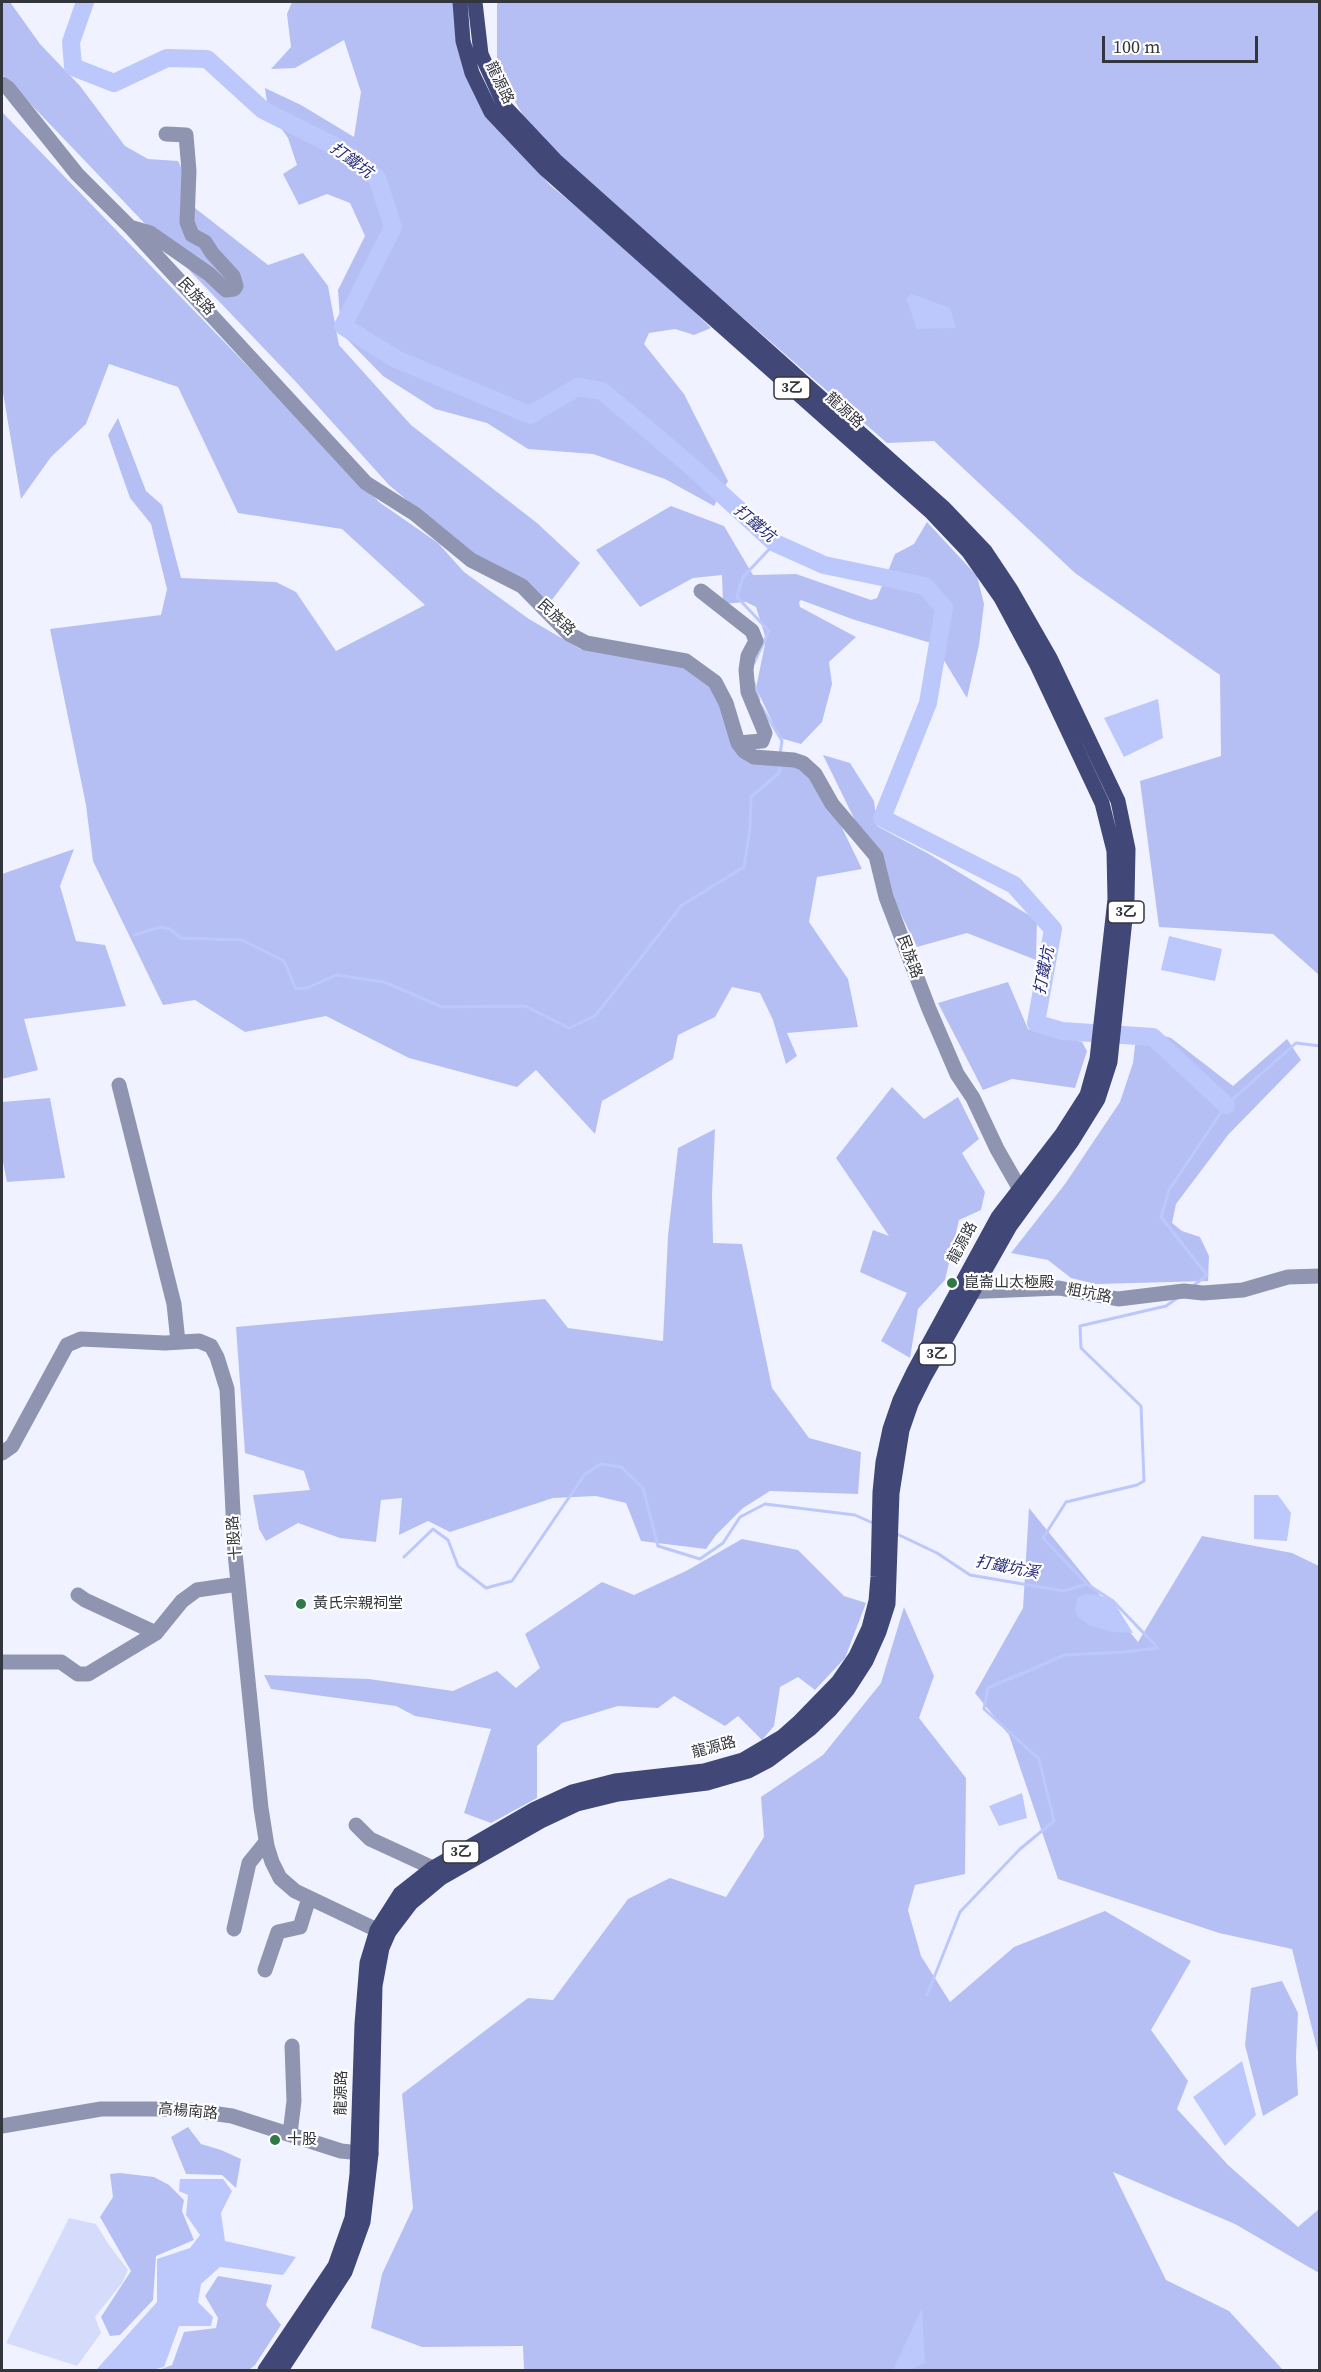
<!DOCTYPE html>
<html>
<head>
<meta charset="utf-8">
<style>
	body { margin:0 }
	#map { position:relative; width:1321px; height:2372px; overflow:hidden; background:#f0f3ff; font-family:"Source Serif 4",serif }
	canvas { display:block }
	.frame { position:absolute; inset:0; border:3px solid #34363d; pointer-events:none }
	.scale { position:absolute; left:1102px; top:36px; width:156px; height:27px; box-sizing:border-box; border:3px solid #34363d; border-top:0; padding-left:8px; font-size:18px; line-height:21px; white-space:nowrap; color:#34363d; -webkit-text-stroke:4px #fff; paint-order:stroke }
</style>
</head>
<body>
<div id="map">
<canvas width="1321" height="2372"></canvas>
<div class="frame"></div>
<div class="scale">100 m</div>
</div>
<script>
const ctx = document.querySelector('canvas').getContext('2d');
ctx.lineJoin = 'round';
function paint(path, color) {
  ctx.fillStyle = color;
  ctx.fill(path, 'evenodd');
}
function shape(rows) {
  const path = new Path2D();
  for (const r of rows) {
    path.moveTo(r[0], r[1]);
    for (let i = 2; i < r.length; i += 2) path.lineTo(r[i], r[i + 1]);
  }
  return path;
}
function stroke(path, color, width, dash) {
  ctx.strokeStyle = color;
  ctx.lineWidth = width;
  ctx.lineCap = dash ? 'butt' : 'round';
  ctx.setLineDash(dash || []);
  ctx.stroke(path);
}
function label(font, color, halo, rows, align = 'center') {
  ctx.font = font + ' "Source Serif 4","Noto Sans TC",serif';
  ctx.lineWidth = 4.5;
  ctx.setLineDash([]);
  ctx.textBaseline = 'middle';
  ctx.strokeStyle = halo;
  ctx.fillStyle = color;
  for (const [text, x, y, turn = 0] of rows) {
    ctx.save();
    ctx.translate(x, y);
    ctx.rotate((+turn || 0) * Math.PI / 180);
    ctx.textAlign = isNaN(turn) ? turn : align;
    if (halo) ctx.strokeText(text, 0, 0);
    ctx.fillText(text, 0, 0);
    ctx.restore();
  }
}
paint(shape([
	[69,2218,96,2224,109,2245,128,2270,122,2283,95,2317,101,2333,77,2366,6,2343]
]), '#d4dbfb');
paint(shape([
	[2,2,10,2,40,44,80,86,125,146,148,159,178,161,190,185,195,208,268,265,303,253,328,286,339,345,411,425,537,523,580,563,545,609,467,551,389,485,296,382,2,74],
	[292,2,464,2,467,58,488,117,550,185,647,265,711,328,694,335,675,329,649,333,644,344,684,394,728,481,714,506,665,479,593,454,528,449,487,423,435,409,383,376,341,333,338,290,365,236,350,203,327,194,299,205,283,174,297,165,288,138,268,110,265,88,301,105,354,137,361,92,344,40,295,68,271,69,291,47,287,14],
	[497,2,1319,2,1319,975,1273,934,1159,927,1140,781,1221,756,1220,675,1075,573,934,441,887,443,535,137,497,69],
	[2,112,379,502,438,543,464,572,529,619,580,649,640,654,680,664,712,684,744,752,790,759,826,795,862,869,817,877,809,922,848,979,858,1027,787,1033,797,1056,786,1064,773,1020,760,993,732,987,715,1017,678,1035,673,1059,602,1101,595,1134,536,1070,517,1087,409,1058,326,1016,245,1032,195,1000,163,1005,93,861,86,805,50,629,161,615,167,589,151,524,130,498,108,435,118,418,146,491,162,505,181,578,276,582,296,592,336,651,425,605,342,529,238,513,178,387,109,364,86,424,51,457,21,499,2,387],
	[671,506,724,526,753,575,796,574,871,600,877,598,895,554,914,544,927,522,977,576,984,604,979,645,967,698,934,644,852,619,801,600,799,602,800,607,856,637,829,662,832,684,822,722,801,744,780,738,756,688,766,639,756,607,746,602,723,604,722,575,693,578,640,607,596,550],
	[823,755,850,763,874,801,877,826,929,854,1037,920,1036,960,967,933,917,947],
	[74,849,60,886,76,941,105,945,126,1006,24,1019,38,1070,2,1079,2,874],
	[1008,982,1028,1029,1082,1042,1087,1051,1075,1088,1012,1079,983,1090,938,1003],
	[1137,1028,1171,1038,1233,1086,1287,1039,1301,1060,1228,1135,1176,1204,1172,1223,1182,1231,1200,1237,1209,1256,1208,1281,1096,1284,1071,1278,1048,1260,1011,1253,1065,1184,1120,1102,1133,1063],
	[892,1087,924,1119,958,1097,979,1139,962,1153,985,1192,981,1210,959,1220,945,1280,918,1309,910,1358,881,1341,907,1293,860,1272,873,1230,889,1236,836,1158],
	[50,1098,65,1178,7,1182,2,1157,2,1102],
	[715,1129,712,1195,713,1243,742,1244,772,1388,809,1438,861,1452,858,1494,770,1491,743,1508,716,1535,706,1549,641,1541,626,1503,596,1496,553,1498,450,1532,428,1521,399,1535,402,1498,381,1500,376,1542,340,1538,298,1523,266,1541,259,1529,253,1495,310,1490,304,1471,245,1453,236,1327,545,1299,568,1328,663,1341,668,1236,678,1148],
	[1029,1508,1138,1642,1202,1536,1292,1553,1319,1566,1319,2056,1292,1949,1219,1933,1058,1879,1009,1735,975,1693,1023,1608],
	[742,1539,798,1550,844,1596,866,1603,845,1658,815,1690,798,1677,780,1687,774,1726,762,1740,738,1716,725,1726,674,1696,658,1708,618,1706,562,1723,537,1746,537,1798,491,1823,464,1813,491,1729,415,1716,396,1706,271,1689,264,1675,369,1679,453,1691,497,1671,516,1688,540,1668,525,1634,602,1582,634,1595,686,1571],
	[904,1607,934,1676,919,1718,966,1778,965,1874,915,1885,908,1910,921,1956,950,2002,1014,1947,1105,1911,1191,1961,1151,2030,1188,2081,1177,2109,1228,2165,1298,2227,1319,2209,1319,2273,1235,2224,1113,2172,1166,2280,1229,2311,1283,2370,524,2370,523,2346,422,2347,371,2328,382,2274,413,2208,402,2094,528,1998,553,2000,628,1899,670,1878,726,1897,764,1837,761,1797,823,1755,881,1683],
	[1282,1981,1298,2013,1296,2058,1298,2095,1263,2116,1245,2045,1251,1988],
	[188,2127,201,2144,221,2150,241,2159,236,2188,222,2175,186,2174,171,2137],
	[120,2173,154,2177,169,2185,184,2200,182,2211,194,2240,156,2256,153,2300,120,2335,110,2336,101,2317,131,2271,100,2217,113,2197,110,2174],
	[218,2276,272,2285,266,2305,281,2325,255,2365,249,2370,159,2370,172,2365,184,2332,216,2328,218,2318,205,2296]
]), '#b5bff4');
paint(shape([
	[912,294,950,308,956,328,917,329,906,298],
	[1158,699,1163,738,1124,757,1104,718],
	[1169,936,1222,949,1215,981,1161,970],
	[1254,1495,1278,1495,1291,1513,1287,1541,1254,1539],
	[1087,1594,1099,1595,1113,1601,1133,1633,1111,1632,1089,1625,1078,1617,1075,1610,1078,1597],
	[1022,1793,1027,1818,999,1826,989,1806],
	[1242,2061,1256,2115,1225,2146,1193,2097],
	[180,2179,223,2179,232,2191,221,2213,225,2241,296,2257,283,2275,220,2267,201,2284,198,2302,213,2317,211,2326,179,2326,164,2367,152,2370,96,2370,157,2302,157,2259,190,2248,200,2235,186,2215,188,2195,179,2191],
	[922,2308,925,2363,910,2370,893,2370]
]), '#bcc7fb');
stroke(shape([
	[754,663,769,631,737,597,743,577,775,543],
	[754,683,759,700],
	[761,706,782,741,780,754],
	[134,935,161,927,170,929,181,938,242,940,284,961,296,989,307,988,336,975,384,982,442,1007,525,1006,569,1028,595,1016,682,905,744,867,750,828,751,797,779,773,780,763],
	[1193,1286,1207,1275,1161,1217,1169,1190,1226,1105,1296,1043,1320,1046],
	[897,1534,937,1553,970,1575,1064,1591,1087,1584,1043,1538,1066,1502,1137,1485,1144,1481,1141,1406,1081,1348,1080,1326,1166,1306,1176,1299],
	[404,1557,433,1529,448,1540,458,1566,486,1588,512,1581,585,1474,601,1464,621,1467,643,1488,658,1546,700,1559,723,1543,740,1517,765,1504,855,1515,875,1524],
	[927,1995,960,1912,1020,1849,1054,1821,1039,1759,984,1709,988,1688,1065,1655,1124,1652,1158,1648,1113,1601,1087,1584]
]), '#bcc7fb', 3);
stroke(shape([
	[85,2,71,42,73,67,114,83,167,58,207,59,263,110,337,147,377,178,393,227,343,326,396,359,530,415,578,387,602,391,691,466,775,543,824,565,925,586,944,608,928,703,882,818,1014,885,1053,929,1036,1023,1062,1031,1153,1037,1226,1105]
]), '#bcc7fb', 18);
stroke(shape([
	[2,84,8,88,77,174,130,227,366,483,415,514,471,560,522,586,569,634,586,643,686,661,715,682,726,703,738,743,744,751,754,757,794,760,803,763,815,774,832,804,876,856,886,897,929,1009,957,1074,973,1098,997,1149,1025,1198],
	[133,228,150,233,209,274,226,290,234,289,236,286,233,276,212,253,205,242,192,235,187,222,189,171,186,135,166,134],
	[701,591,752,631,756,641,748,656,746,670,748,692,765,733,762,741,738,743],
	[119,1085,174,1304,178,1342],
	[963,1292,1059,1288,1118,1299,1184,1291,1203,1293,1243,1290,1288,1277,1320,1276],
	[2,1453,12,1446,67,1345,81,1339,165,1343,199,1341,211,1346,217,1357,227,1389,235,1553,261,1808,267,1846,272,1862,280,1878,295,1891,377,1930,389,1932],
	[78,1595,85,1600,156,1633],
	[2,1662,61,1662,78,1674,88,1674,156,1633,182,1601,197,1590,238,1584],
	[356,1825,370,1839,433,1868],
	[234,1929,249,1863,266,1842],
	[265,1970,278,1932,300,1927,309,1898],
	[2,2126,101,2109,183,2109,232,2116,341,2151,371,2154],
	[290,2134,294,2101,292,2046]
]), '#8f95b1', 15);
stroke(shape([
	[265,2370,335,2266,352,2218,357,2174,362,2024,367,1963,377,1930,400,1894,433,1868,535,1809,572,1792,615,1781,704,1771,743,1760,782,1737,800,1721,838,1682,856,1656,869,1628,876,1601,878,1577,880,1492,883,1462,890,1429,900,1400,914,1371,998,1217,1062,1134,1087,1095,1097,1059,1115,899,1114,851,1102,803,1037,665,1001,598,968,551,932,513,546,170,491,112,472,73,463,41,460,2],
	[281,2370,345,2272,363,2222,371,2154,375,1986,382,1948,389,1932,411,1903,441,1878,541,1821,577,1804,618,1794,707,1783,748,1771,769,1760,810,1729,830,1710,848,1689,866,1661,879,1632,888,1604,892,1493,902,1430,911,1404,925,1376,1010,1226,1072,1141,1098,1099,1110,1062,1127,900,1128,849,1118,801,1050,658,1011,590,985,551,943,507,555,160,505,107,481,54,475,2]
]), '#414877', 15);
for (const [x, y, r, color] of [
	[952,1283,6,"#307a47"],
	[301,1604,6,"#307a47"],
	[275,2140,6,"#307a47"]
]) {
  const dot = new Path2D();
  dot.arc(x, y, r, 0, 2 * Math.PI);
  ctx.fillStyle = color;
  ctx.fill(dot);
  stroke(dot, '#fff', 2);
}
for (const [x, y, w] of [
	[792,388,36],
	[1126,912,36],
	[937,1354,36],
	[461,1852,36]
]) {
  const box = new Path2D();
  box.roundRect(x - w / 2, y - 11, w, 22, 4.5);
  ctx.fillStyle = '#fff';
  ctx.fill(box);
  stroke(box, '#34363d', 1.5);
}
label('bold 14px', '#34363d', null, [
	["3乙",792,388],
	["3乙",1126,912],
	["3乙",937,1354],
	["3乙",461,1852]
]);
label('15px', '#34363d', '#fff', [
	["龍源路",499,83,64],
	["民族路",196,297,47],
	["龍源路",844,411,42],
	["民族路",556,618,43],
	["民族路",909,957,70],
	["龍源路",963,1243,-62],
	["粗坑路",1089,1294,11],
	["十股路",235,1538,-94],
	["龍源路",714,1748,-15],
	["龍源路",342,2093,-89],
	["高楊南路",188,2112,5]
]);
label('15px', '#34363d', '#fff', [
	["崑崙山太極殿",964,1283],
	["黃氏宗親祠堂",313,1604],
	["十股",287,2140]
], 'left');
label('italic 16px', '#2a2d77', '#fff', [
	["打鐵坑",351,161,36],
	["打鐵坑",754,524,40],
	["打鐵坑",1045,971,-79],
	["打鐵坑溪",1007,1568,11]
]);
</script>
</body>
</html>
